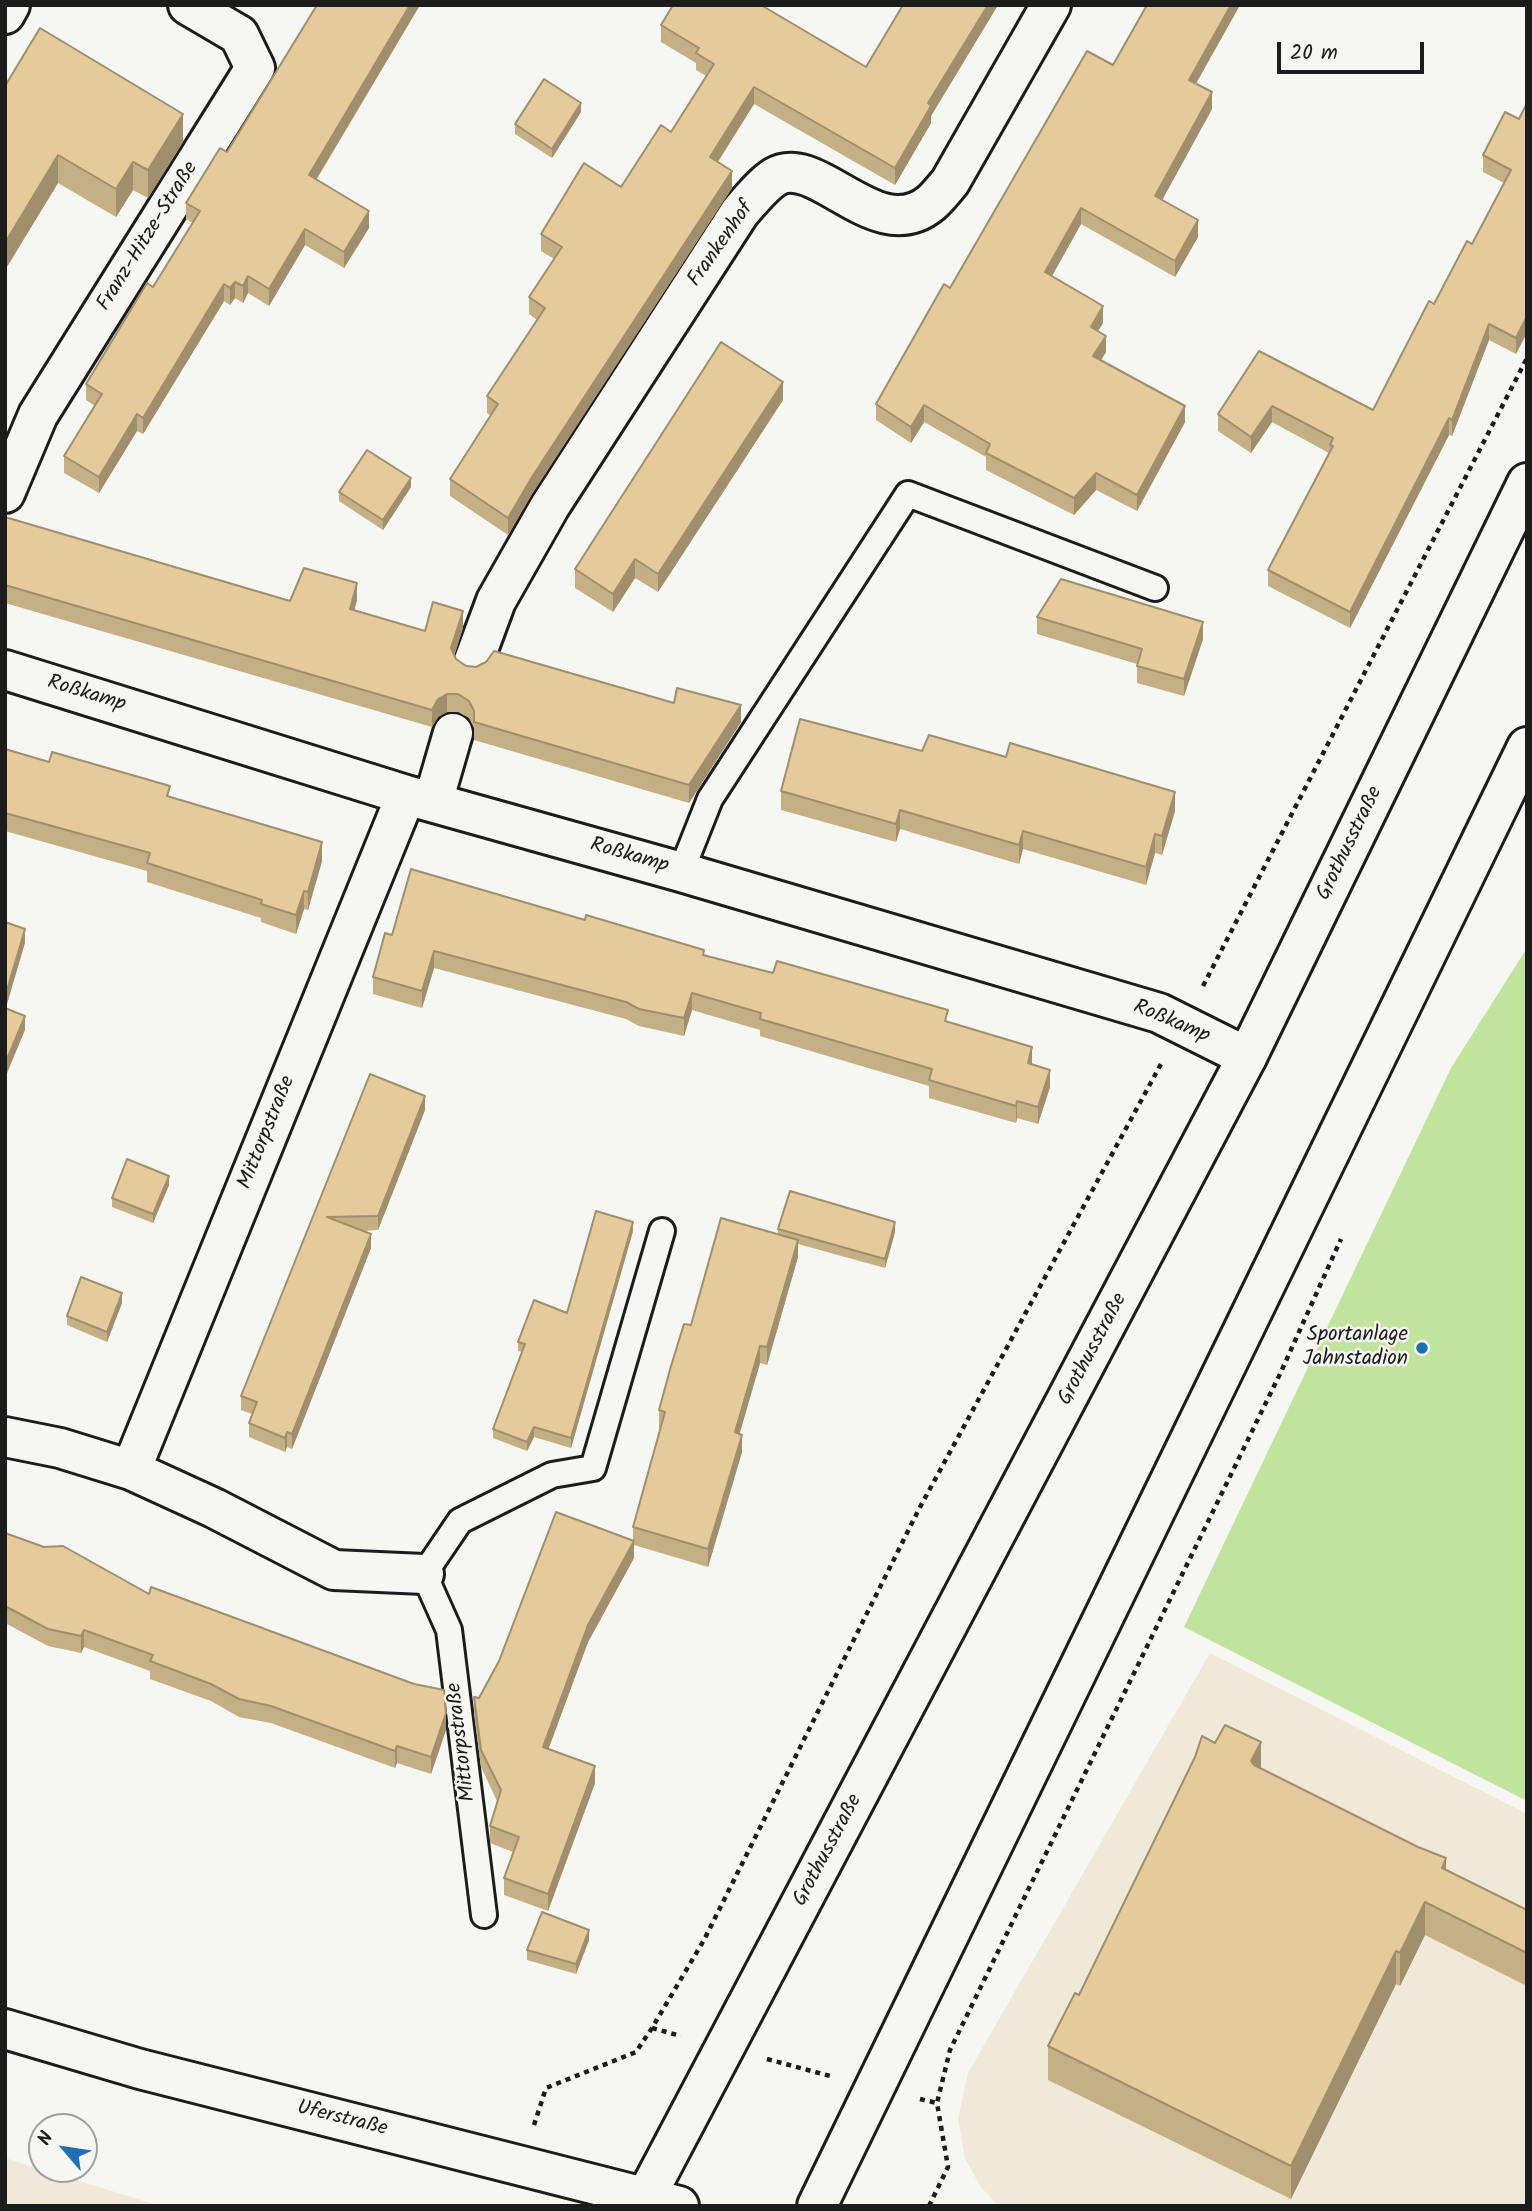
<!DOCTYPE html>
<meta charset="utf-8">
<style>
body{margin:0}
#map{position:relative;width:1532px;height:2211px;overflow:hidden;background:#f6f6f2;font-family:Kalam,sans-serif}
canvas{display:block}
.frame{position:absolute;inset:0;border:7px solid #1c1c1c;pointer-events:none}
.north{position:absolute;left:28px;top:2113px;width:70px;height:70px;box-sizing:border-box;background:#f6f6f2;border:2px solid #9f9f9c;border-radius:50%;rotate:299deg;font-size:19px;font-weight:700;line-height:28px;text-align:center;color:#1c1c1c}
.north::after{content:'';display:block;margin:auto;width:24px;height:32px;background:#1f6fb2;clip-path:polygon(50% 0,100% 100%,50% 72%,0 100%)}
.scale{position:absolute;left:1277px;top:42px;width:147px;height:32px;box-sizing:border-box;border:4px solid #1c1c1c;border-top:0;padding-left:9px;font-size:21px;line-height:24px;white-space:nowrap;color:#1c1c1c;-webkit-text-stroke:5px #f6f6f2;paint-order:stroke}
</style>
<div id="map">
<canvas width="1532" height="2211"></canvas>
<div class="frame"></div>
<div class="north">N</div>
<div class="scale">20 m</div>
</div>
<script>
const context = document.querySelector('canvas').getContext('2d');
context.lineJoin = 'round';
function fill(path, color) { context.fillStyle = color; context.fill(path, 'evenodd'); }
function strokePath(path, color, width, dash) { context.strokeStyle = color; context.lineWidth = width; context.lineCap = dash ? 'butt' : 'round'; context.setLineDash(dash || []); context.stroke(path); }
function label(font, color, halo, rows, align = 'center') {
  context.font = font + ' Kalam,sans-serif'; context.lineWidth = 5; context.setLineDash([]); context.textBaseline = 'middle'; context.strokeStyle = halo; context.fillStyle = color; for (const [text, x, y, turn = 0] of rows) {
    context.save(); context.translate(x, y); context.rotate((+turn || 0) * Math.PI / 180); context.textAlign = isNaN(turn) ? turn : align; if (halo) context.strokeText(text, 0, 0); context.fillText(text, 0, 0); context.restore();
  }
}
const built = new Path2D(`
 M1210,1653L1527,1814V2206H998L981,2187L965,2159L958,2119L968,2073Z
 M5,2158L160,2206H5Z`);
const green = new Path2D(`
 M1527,948V1801L1184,1627L1451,1068Z`);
const path = new Path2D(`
 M1203,986L1527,358
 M652,2028L681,2036
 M767,2059L830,2076
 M920,2099L937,2103
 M534,2125L546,2088L636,2052L652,2028L704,1940L919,1509L1161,1064
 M929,2206L948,2167L937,2103L950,2050L1280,1374L1341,1239`);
const lane = new Path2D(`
 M681,872L710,799L908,494L1155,588
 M484,1915L449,1630L424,1574L460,1521L552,1475L593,1468L662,1231`);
const street = new Path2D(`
 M5,14L10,5
 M5,493L38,415L255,68L239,35L188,5
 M473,663L496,601L550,506L740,212C750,201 762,185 775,177C817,152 877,248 931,203C938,197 944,189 950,182L1051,5
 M5,670L406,795L681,872L1159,1013L1247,1057
 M433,802L453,733
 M5,1437L60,1448L131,1470L214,1508L334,1570L424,1574
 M131,1470L406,795`);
const secondary = new Path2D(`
 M5,2029L140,2069L679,2206
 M641,2206L1247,1057L1527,483
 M817,2206L1527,747`);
const wall = new Path2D(`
 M317,5H420L317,179L369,228L344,268L305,245L269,306L248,293L243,303L235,298L230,305L224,301L143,434L137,431L99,493L64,473V456L95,406L86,400V384L153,287L193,223L186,219V203L227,152Z
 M903,5H998L931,116V123L895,185L754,104L718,162L732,188L532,494L508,535L450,496V479L491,416L487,413V396L537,320L529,314V297L554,259L541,251V234L621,187L671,132L706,76L696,70V63L661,42V25L866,67Z
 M1240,5L1196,83L1212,109L1162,200L1198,237L1175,277L1081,224L1052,276L1103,323L1098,331L1106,352L1101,360L1185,422L1137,511L1096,490L1074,515L986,470V457L924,422L911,443L876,420V404L950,288L1113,65Z
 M5,86L183,142L148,198L133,190L116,217L58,183L5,270Z
 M581,112L552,158L515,134V124Z
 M1519,119L1516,354L1489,340L1452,436L1449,435L1350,628L1268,586V570L1329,453L1272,422L1251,453L1218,431V414L1259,351L1373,410L1434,304L1472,244L1504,183L1483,172V155Z
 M783,400L658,592L635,578L613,612L575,588V569Z
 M411,487L383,530L339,501V492Z
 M5,517L290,601L357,600L354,610L425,631L463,628L454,656L456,659L466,666L741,722L689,803L474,740V728L469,718L458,712H447L438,717L432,727L5,603Z
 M1037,617L1203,639L1184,696L1137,683V664L1037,634Z
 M5,749L170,797L322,861L308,910L304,909L296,934L261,922V918L147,882V871L5,831Z
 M922,751L1175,811L1162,855L1155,853L1146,885L1023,849L1019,864L900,829L896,842L781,810V791Z
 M392,935L704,955L948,1022L1032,1064L1050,1087L1038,1124L1017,1118L1016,1123L929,1098V1086L760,1036V1030L692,1010L684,1036L639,1026L626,1019L434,968L422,1008L373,994V977Z
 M370,1074L425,1110L378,1230L363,1231L371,1248L292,1449L287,1447L285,1452L249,1437V1423L252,1414L241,1410V1396Z
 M169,1185L153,1223L112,1207V1198Z
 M778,1229L895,1232L885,1268L798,1244V1257L767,1365L760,1363L739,1434L742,1452L708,1567L634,1545V1558L588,1642L548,1749L595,1783L548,1911L504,1895V1878L513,1852L490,1843V1826L497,1801L481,1767L474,1714V1697L479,1698L633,1541V1527L660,1428L659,1427V1410L691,1325L778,1234Z
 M633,1231L571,1448L534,1437L527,1451L493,1438V1429L522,1352L518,1351V1342L567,1313Z
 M122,1303L107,1342L67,1325V1316Z
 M5,1533L149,1594L446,1730L431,1774L397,1763L395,1768L271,1723L239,1717L211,1701L150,1679V1671L84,1647L81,1653L48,1646L5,1623Z
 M1261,1768L1446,1871L1527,1910V1986L1425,1935L1400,1986L1396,1984L1291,2199L1048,2080V2046L1079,1995Z
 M589,1940L576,1974L527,1960V1950Z`);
const shadedWall = new Path2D(`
 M410,5H420L309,191V175Z
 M988,5H998L931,116V123L895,185V168L928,103Z
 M1231,5H1240L1189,96V80Z
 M754,87V104L710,174V157Z
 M1212,92V109L1155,213V196Z
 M581,103V112L552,158V149Z
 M183,114V142L148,198V170Z
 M58,155V183L5,270V243Z
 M133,162V190L116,217V189Z
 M732,171V188L532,494L508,535V518L532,477Z
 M1081,208V224L1045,288V272Z
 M369,211V228L344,268V252Z
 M1198,220V237L1175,277V261Z
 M305,229V245L269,306V289Z
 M248,276V293L243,303V286Z
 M235,282V298L230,305V288Z
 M224,284V301L143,434V418Z
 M1103,306V323L1091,343V327Z
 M1527,316V333L1516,354V338Z
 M1489,324V340L1452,436V420Z
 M1106,336V352L1093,373V356Z
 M783,382V400L658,592V574Z
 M924,405V422L911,443V427Z
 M1185,406V422L1137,511V495Z
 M1272,406V422L1251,453V437Z
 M137,414V431L99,493V477Z
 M1449,418V435L1350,628V612Z
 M1096,473V490L1074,515V498Z
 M411,478V487L383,530V520Z
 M635,559V578L613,612V594Z
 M357,583V600L350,627V609Z
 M463,611V628L451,666V648Z
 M1203,622V639L1184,696V679Z
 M447,694V712L438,717L432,727V710L438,699Z
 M741,705V722L689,803V785Z
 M1175,792V811L1162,855V836Z
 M900,810V829L896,842V824Z
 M1023,831V849L1019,864V845Z
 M1155,834V853L1146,885V867Z
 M322,842V861L308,910V892Z
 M304,891V909L296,934V915Z
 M25,929V943L5,1011V997Z
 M434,951V968L422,1008V991Z
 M692,993V1010L684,1036V1018Z
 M25,1016V1030L5,1078V1064Z
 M1032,1047V1064L1028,1063Z
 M1050,1070V1087L1038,1124V1107Z
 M425,1096V1110L378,1230V1216Z
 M1017,1101V1118L1016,1123V1106Z
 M169,1176V1185L153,1223V1214Z
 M633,1222V1231L571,1448V1438Z
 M895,1222V1232L885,1268V1259Z
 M371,1234V1248L292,1449V1434Z
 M798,1240V1257L767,1365V1347Z
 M122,1293V1303L107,1342V1332Z
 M760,1346V1363L735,1450V1432Z
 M534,1427V1437L527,1451V1442Z
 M287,1432V1447L285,1452V1438Z
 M742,1435V1452L708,1567V1549Z
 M634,1541V1558L588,1642L543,1764V1747L588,1625Z
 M84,1630V1647L81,1653V1636Z
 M446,1713V1730L431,1774V1757Z
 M1261,1742V1776L1251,1761Z
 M397,1746V1763L395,1768V1751Z
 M595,1766V1783L548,1911V1894Z
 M1446,1858V1891L1442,1868Z
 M1425,1902V1935L1400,1986V1953Z
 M589,1930V1940L576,1974V1964Z
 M1396,1951V1984L1291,2199V2166Z`);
const building = new Path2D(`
 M317,5H410L309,175L369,211L344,252L305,229L269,289L248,276L243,286L235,282L230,288L224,284L143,418L137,414L99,477L64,456L102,394L86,384L147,283L153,287L200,211L186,203L220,148L227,152Z
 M673,5H761L866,67L903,5H988L928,103L931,106L895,168L754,87L710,157L732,171L532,477L508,518L450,479L498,404L487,396L545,308L529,297L562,247L541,234L584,163L621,187L661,125L671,132L714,64L696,53L699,48L661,25Z
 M1147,5H1231L1189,80L1212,92L1155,196L1198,220L1175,261L1081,208L1045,272L1103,306L1091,327L1106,336L1093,356L1185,406L1137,495L1096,473L1074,498L986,453L990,444L924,405L911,427L876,404L944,284L950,288L1087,51L1113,65Z
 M40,28L183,114L148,170L133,162L116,189L58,155L5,243V86Z
 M544,79L581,103L552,149L515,124Z
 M1527,103V316L1516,338L1489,324L1452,420L1449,418L1350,612L1268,570L1333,446L1330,445L1333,438L1272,406L1251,437L1218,414L1259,351L1373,410L1429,301L1434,304L1467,241L1472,244L1511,170L1483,155L1505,112L1519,119Z
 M721,342L783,382L658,574L635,559L613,594L575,569Z
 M367,450L411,478L383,520L339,492Z
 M5,517L290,601L304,568L357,583L350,609L425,631L433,602L463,611L451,648L456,659L466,666L476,667L486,662L494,651L674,703L677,688L741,705L689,785L474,722V711L469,701L458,694H447L438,699L432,710L5,585Z
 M1061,579L1203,622L1184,679L1137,666L1142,649L1037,617Z
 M800,719L922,751L929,735L1006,757L1010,743L1175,792L1162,836L1155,834L1146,867L1023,831L1019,845L900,810L896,824L781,791Z
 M5,749L49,762L52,752L170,786L167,796L322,842L308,892L304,891L296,915L261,904L262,900L147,863L150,853L5,813Z
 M411,869L585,920L586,915L704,950L703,955L773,973L777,961L948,1010L945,1021L1032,1047L1028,1063L1050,1070L1038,1107L1017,1101L1016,1106L929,1080L932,1069L760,1019L761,1013L692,993L684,1018L639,1009L626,1002L434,951L422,991L373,977L385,933L392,935Z
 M5,922L25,929L5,997Z
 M5,1008L25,1016L5,1064Z
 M370,1074L425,1096L378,1216L327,1217L371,1234L292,1434L287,1432L285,1438L249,1423L257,1402L241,1396Z
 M127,1159L169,1176L153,1214L112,1198Z
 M790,1191L895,1222L885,1259L778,1229Z
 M596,1211L633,1222L571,1438L534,1427L527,1442L493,1429L525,1344L518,1342L534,1300L567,1313Z
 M721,1218L798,1240L767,1347L760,1346L735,1432L742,1435L708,1549L633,1527L665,1412L659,1410L671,1366L684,1324L691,1325Z
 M81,1277L122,1293L107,1332L67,1316Z
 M556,1512L634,1541L588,1625L543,1747L595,1766L548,1894L504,1878L519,1837L490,1826L501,1790L481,1750L474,1697L479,1698L499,1661Z
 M5,1533L44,1547L63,1546L149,1594L151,1587L414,1684L444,1690L446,1713L431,1757L397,1746L395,1751L271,1706L239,1699L211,1684L150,1661L153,1655L84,1630L81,1636L48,1629L5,1606Z
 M1225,1725L1261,1742L1251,1761L1254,1765L1418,1847L1446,1858L1442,1868L1527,1910V1953L1425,1902L1400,1953L1396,1951L1291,2166L1048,2046L1075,1993L1079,1995L1195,1757L1202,1736L1215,1743Z
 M542,1912L589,1930L576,1964L527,1950Z`);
const markers = [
 [1422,1348,7,"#1f6fb2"]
];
const streetNames = [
 ["Franz-Hitze-Straße",149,237,-58],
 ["Frankenhof",722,245,-55],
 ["Roßkamp",86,695,17],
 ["Grothusstraße",1351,844,-64],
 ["Roßkamp",629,857,16],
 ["Roßkamp",1171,1023,23],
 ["Mittorpstraße",268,1133,-68],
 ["Grothusstraße",1094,1350,-62],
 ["Mittorpstraße",463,1742,-97],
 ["Grothusstraße",829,1851,-62],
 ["Uferstraße",342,2120,14]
];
const poiNames = [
 ["Sportanlage",1408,1336],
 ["Jahnstadion",1408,1360]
];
fill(built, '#f1e9d8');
fill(green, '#c0e49e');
strokePath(lane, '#1c1c1c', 30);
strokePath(street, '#1c1c1c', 44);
strokePath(secondary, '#1c1c1c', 44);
strokePath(path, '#1c1c1c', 4.5, [5, 5]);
strokePath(lane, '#f6f6f2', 24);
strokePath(street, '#f6f6f2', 38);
strokePath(secondary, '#f6f6f2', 38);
fill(wall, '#c5af85');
fill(shadedWall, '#a08e6c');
fill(building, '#e5cb9b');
strokePath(building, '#a08e6c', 2);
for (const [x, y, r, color] of markers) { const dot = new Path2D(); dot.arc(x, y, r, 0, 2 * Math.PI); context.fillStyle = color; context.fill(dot); strokePath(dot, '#f6f6f2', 2.5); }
label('21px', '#1c1c1c', '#f6f6f2', streetNames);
label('21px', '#1c1c1c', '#f6f6f2', poiNames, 'right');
</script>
